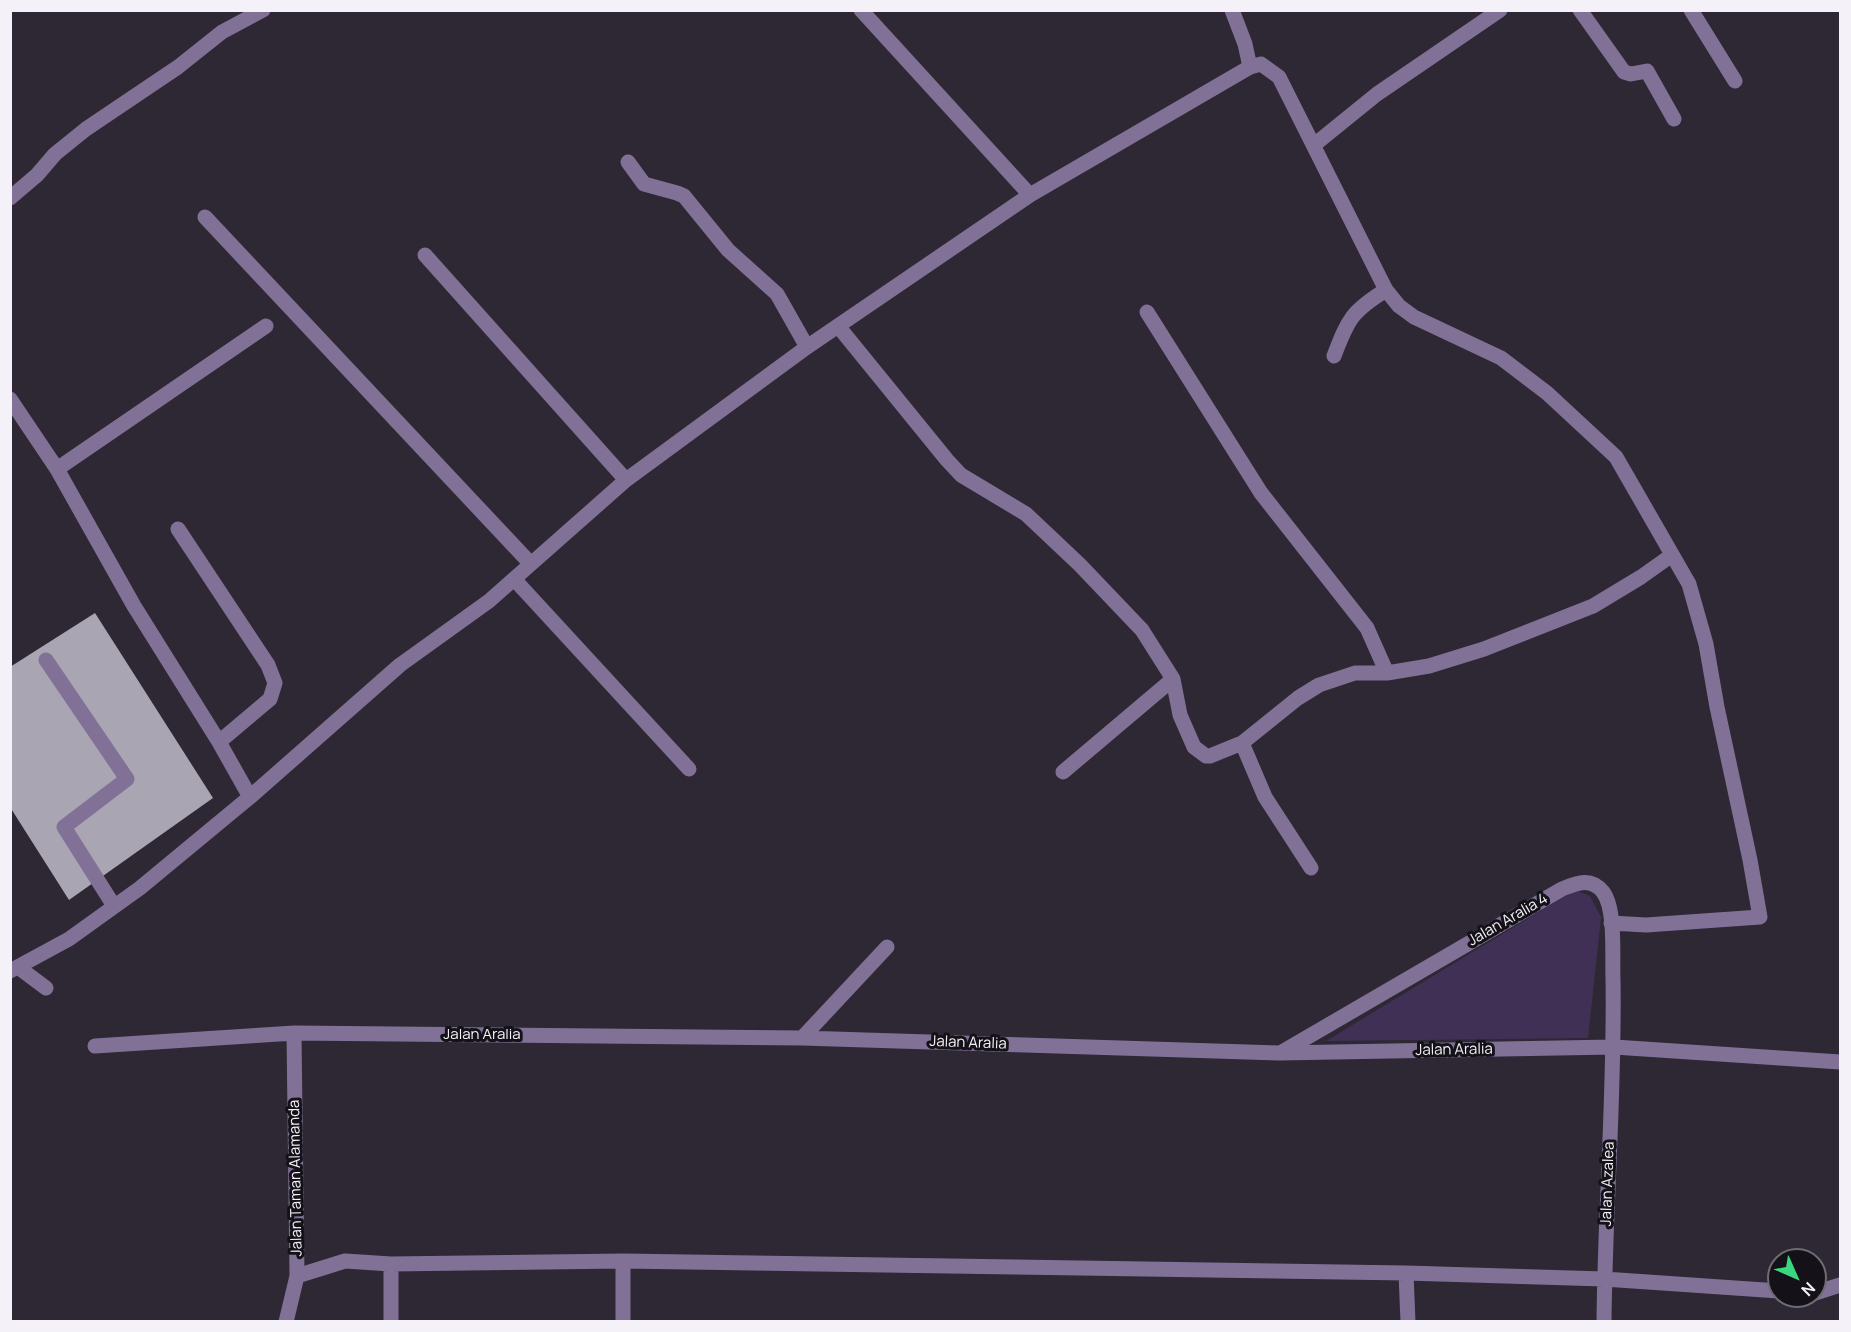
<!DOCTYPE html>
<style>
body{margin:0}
#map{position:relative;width:1851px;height:1332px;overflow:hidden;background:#2d2834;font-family:Manrope,sans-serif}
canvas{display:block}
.frame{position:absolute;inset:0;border:12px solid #f4f1f8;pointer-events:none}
.north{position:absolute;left:1767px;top:1248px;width:60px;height:60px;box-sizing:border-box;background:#141218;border:2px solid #6e6b72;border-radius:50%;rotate:135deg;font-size:16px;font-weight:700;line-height:24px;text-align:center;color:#f4f1f8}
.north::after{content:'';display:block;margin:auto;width:21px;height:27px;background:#3bd77f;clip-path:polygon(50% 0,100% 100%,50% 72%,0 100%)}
</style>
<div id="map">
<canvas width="1851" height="1332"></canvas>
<div class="frame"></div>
<div class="north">N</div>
</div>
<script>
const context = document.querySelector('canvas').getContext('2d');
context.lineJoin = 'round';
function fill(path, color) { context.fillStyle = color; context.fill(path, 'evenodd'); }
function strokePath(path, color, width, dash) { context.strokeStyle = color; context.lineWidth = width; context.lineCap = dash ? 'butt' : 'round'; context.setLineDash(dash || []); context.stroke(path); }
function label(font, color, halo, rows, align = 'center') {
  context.font = font + ' Manrope,sans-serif'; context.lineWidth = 6; context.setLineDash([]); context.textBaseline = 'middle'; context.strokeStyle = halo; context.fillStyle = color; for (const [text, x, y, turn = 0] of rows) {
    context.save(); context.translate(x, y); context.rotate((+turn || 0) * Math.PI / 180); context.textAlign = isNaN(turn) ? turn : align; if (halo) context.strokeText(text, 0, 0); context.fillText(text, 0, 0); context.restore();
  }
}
const green = new Path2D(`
 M1575,890L1590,896L1601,917L1588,1038L1326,1041Z`);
const building = new Path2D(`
 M95,613L213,798L69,900L10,807V667Z`);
const minor = new Path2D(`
 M861,10L1030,195
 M1232,10L1245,44L1250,67
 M1580,10L1624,72L1631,74L1647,71L1674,119
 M1691,10L1735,81
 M1314,145L1377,94L1500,10
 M628,162L644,184L677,193L684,196L728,250L777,294L807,347
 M10,198L37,175L55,154L86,129L178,67L222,32L263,10
 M205,217L530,563
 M425,255L626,480
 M1147,312L1261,493L1367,628L1387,673
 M838,326L947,460L961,475L1026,514L1080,565L1142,630L1173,679L1180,715L1194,747L1206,756H1210L1242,743L1298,698L1319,685L1355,673H1387L1429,666L1484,649L1593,606L1641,577L1672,555
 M1334,356C1348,319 1352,311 1386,290
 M10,399L57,469L134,606L219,742L250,797
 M57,469L266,326
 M178,529L268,665L275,683L270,699L219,742
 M514,579L689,769
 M46,660L127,779L64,827L114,906
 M1242,743L1265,797L1311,868
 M1063,772L1173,679
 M18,967L46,988
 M10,971L69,939L140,888L250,797L400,665L489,601L626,480L807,347L1030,195L1250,67L1261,64L1279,77L1386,290L1399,306L1414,317L1501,358L1547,393L1616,457L1689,584L1706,644L1717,707L1750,860L1760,917L1646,925L1611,923
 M802,1038L887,947
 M95,1046L294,1033L802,1038L1279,1053L1614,1047L1840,1062
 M1282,1052L1562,889C1577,883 1591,877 1603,892C1616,909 1612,956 1613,978C1615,1093 1605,1207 1604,1322
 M623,1261V1322
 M391,1264V1322
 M1406,1273L1408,1322
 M297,1276L345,1261L391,1264L623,1261L1406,1273L1604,1279L1779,1291
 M1815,1293L1840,1285
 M286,1322L297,1276L294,1033`);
const streetNames = [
 ["Jalan Aralia 4",1508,920,-30],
 ["Jalan Aralia",482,1035],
 ["Jalan Aralia",968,1043,2],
 ["Jalan Aralia",1454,1050,-1],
 ["Jalan Taman Alamanda",296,1178,-91],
 ["Jalan Azalea",1608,1184,-88]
];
fill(green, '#413056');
fill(building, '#aaa5b3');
strokePath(minor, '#817197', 15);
label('15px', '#f4f1f8', '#141218', streetNames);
</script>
